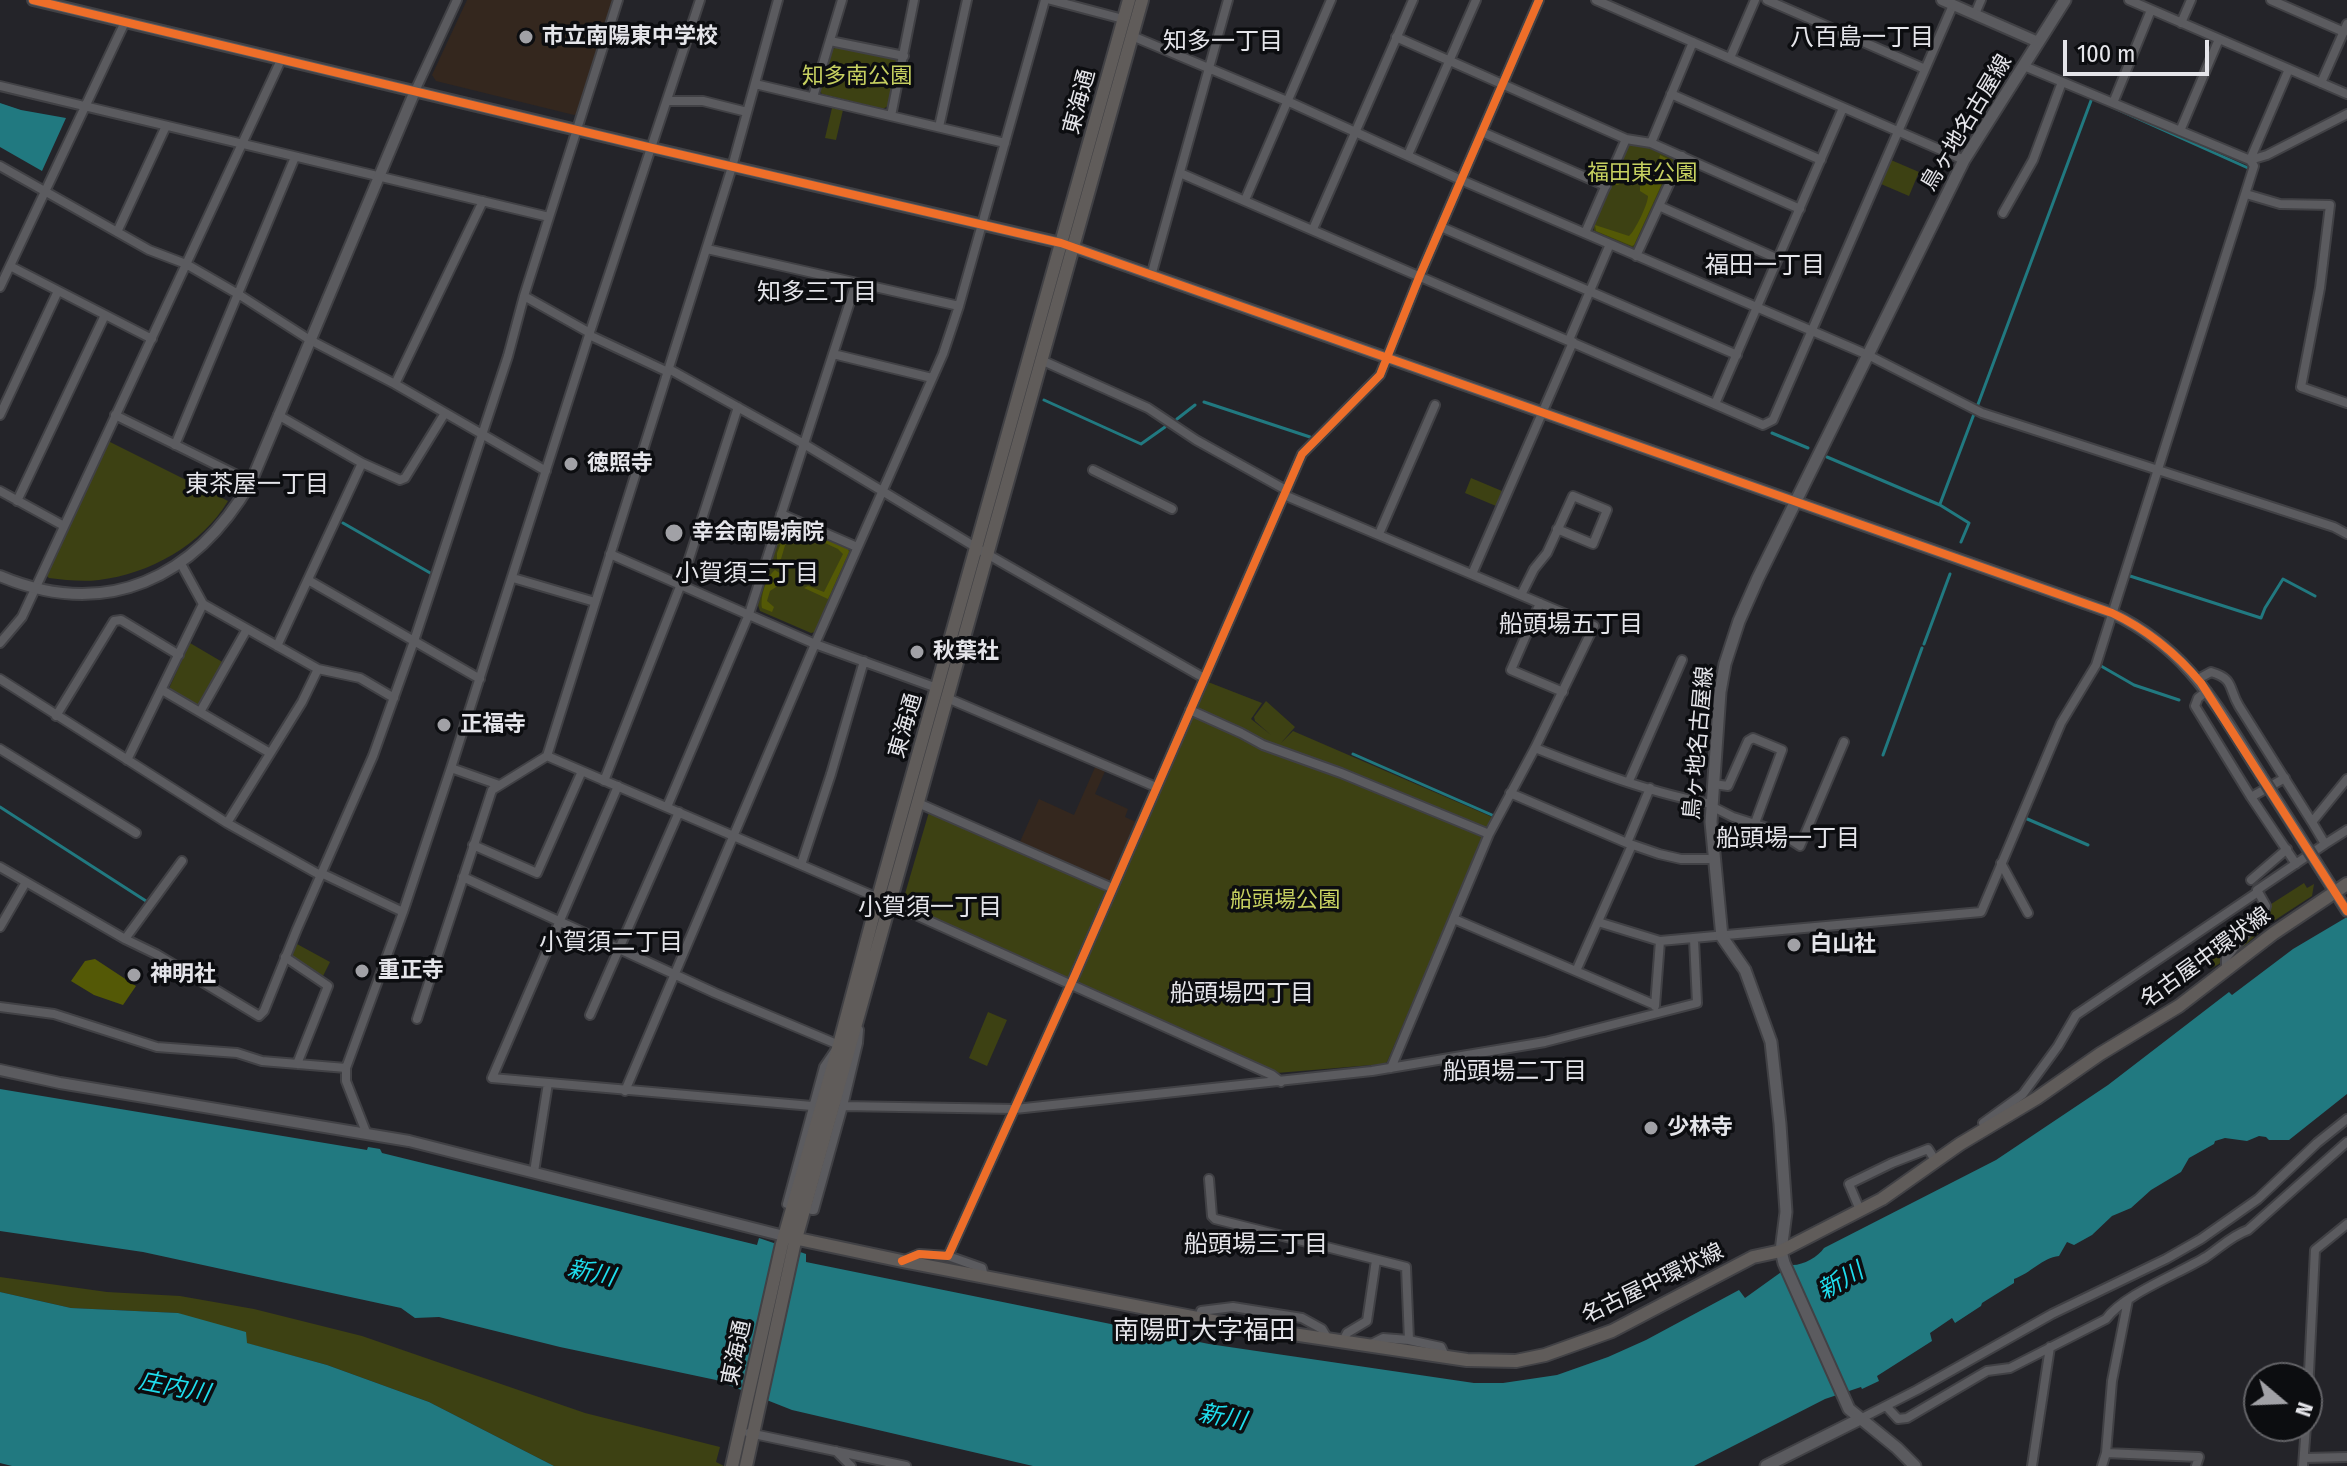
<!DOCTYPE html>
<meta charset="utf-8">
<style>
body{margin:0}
#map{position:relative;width:2347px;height:1466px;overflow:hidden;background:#242429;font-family:"Fira Sans Condensed",sans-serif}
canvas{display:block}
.north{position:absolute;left:2243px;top:1362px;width:80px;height:80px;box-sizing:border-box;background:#0c0d10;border:2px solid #636367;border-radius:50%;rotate:109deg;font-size:22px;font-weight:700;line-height:32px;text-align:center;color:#e5e5ea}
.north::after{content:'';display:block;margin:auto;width:28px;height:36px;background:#a1a1a6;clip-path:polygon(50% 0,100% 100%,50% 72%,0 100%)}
.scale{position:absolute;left:2063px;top:40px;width:146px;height:36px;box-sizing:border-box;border:4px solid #e5e5ea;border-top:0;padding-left:10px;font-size:24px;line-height:28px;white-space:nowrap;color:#e5e5ea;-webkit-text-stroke:6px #0c0d10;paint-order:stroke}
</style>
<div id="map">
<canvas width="2347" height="1466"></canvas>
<div class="north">N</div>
<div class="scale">100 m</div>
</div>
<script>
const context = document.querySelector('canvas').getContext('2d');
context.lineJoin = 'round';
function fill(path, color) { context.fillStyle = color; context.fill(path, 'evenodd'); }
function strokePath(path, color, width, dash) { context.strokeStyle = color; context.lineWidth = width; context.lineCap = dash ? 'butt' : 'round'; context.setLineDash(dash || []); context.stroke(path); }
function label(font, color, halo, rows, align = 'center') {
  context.font = font + ' "Fira Sans Condensed","Noto Sans JP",sans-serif'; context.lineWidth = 7; context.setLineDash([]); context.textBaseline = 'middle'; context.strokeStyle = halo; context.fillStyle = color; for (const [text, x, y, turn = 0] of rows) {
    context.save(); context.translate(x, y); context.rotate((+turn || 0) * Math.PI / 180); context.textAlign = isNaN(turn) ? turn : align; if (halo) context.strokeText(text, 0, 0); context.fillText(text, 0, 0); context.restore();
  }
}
const education = new Path2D(`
 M467,0H615L578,114L574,115L436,81L432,75Z
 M1096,765L1106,769L1095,794L1128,809L1125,817L1136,822L1109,883L1019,844L1039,799L1074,815Z`);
const green = new Path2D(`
 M837,47L895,58L898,61L888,106L883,109L822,94L819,90L833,49Z
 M832,108L843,110L836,140L825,138Z
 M1632,143L1647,147L1673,159L1674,161L1634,247L1631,248L1594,231L1593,226L1628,145Z
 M1891,160L1919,172L1909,196L1881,184Z
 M108,441L228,501C202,545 149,574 99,580C82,582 65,580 49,578L46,575Z
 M1471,478L1502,491L1496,506L1465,493Z
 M789,521L849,548L851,553L815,632L811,633L760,611L758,605L784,522Z
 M190,643L224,663L201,703L197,705L170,689V686Z
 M1208,682L1262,703L1251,719L1271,735L1255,721L1254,717L1266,701L1295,727L1281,743L1293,731L1492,817L1387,1062L1384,1064L1277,1073L902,904L929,812L1107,888L1117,889Z
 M2304,883L2307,888L2314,884L2312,896L2266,926L2240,950L2267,912L2268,906Z
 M2258,912L2219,964L2210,969L2207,965L2247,921Z
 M297,944L330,962L323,976L292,956Z
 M988,1012L1007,1020L987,1066L969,1058Z
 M0,1277L107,1292L180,1296L254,1309L362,1336L585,1413L720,1447L716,1462L724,1466H554L429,1402L327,1365L246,1343L178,1313L71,1308L0,1292Z`);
const forest = new Path2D(`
 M1660,155L1670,160L1669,168L1634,245L1632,246L1596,231L1595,225L1629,236C1635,231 1648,204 1648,196L1640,191V186L1646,180L1653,181Z
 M1638,160L1641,164L1638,171H1628L1625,180L1618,185H1615L1613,183L1624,162Z
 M789,524L799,528L801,533L786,542L781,559L777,562V553Z
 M813,534L848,549L849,552L828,599L804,588L808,586L824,592L843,554L838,549L812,537Z
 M775,570L781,574L775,580L779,585L770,591L767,601L774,607L772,612L762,608C760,597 766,577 775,570Z
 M95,959L136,986L123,1005L94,995L71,981L85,961Z`);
const water = new Path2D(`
 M0,103L21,110L66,118L42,171L0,147Z
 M2347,917V1094L2289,1140H2269L2266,1137L2259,1136L2247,1141L2225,1138L2215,1141L2214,1144L2189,1158L2181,1172L2151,1190L2131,1208L2112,1216L2092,1235L2074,1245L2067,1242L2059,1256C2042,1258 2031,1273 2014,1279V1283L1982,1303L1981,1306L1955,1323L1952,1318L1930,1333L1932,1341L1877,1376L1879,1381L1862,1389L1861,1387L1825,1399L1694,1466H1033L792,1410L716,1380L560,1347L439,1317L415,1318L401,1308L143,1252L0,1231V1089L367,1150L368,1147L380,1149L382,1153L757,1245L759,1238L806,1254V1262L1209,1344L1474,1383H1503L1557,1375L1608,1357L1646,1340L1739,1290L1745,1298L1791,1265C1802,1266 1818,1257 1824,1248L1996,1160L2108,1085L2229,992L2232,995L2293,949Z
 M0,1292L71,1308L178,1313L246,1332L247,1343L327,1365L429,1402L554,1466H12L0,1463Z`);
const stream = new Path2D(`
 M2112,107L2248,168
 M1044,400L1141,444L1165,427
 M1204,402L1310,437
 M1977,407L2092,98L2094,99
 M1177,419L1195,405
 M1772,433L1808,448
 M1827,457L1940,505L1969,523L1961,542
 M1940,504L1974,414
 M343,523L432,574
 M2130,576L2261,618L2265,608L2283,579L2315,596
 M1924,644L1950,574
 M2101,666L2134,685L2179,700
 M1353,754L1492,815
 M1883,755L1922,648
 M0,807L146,901
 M2025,818L2088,845`);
const minor = new Path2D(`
 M1051,0L1123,19
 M1596,0L1964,160
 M1767,0L1925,69
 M2129,0L2347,94
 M2271,0L2344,32
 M1975,14L1981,0
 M2181,23L2191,0
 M1132,36L1287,101L1461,180L1868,355L1982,413L2334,527L2347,534
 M1396,37L1626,139L1651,143L1800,209
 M830,41L904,56
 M1730,58L1755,0
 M2321,83L2347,24
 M755,84L1005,143
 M0,86L549,217
 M415,91L457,0
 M1671,94L1821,160
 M813,97L842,0
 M667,101H703L747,112
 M2113,103L2151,10
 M891,116L914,0
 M939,127L967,0
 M2180,131L2219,39
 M1482,132L1606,186
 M1651,143L1693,42
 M1408,155L1476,0
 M2250,160L2267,155L2347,114
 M2250,160L2289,69
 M0,166L149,250L186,264L238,294L310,340L395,384L546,471
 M1180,173L1763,425L1773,420L1953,5
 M2246,194L2280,204L2330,205L2320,288L2301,387L2347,403
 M1245,200L1331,0
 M1659,206L1778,259
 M2003,213L2033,160L2062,82
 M1441,227L1737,355
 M1313,229L1413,0
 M117,232L166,126
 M1585,233L1626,139
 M707,249L959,306
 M1636,256L1682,156
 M10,266L152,339
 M1151,276L1228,0
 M0,287L125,22
 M524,296L590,333
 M589,335L668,372
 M1569,340L1610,244
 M833,354L932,378
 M1041,360L1148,408L1196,440L1286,490
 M669,369L804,444L987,554L1204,678
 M395,384L483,201
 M1715,404L1843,108
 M0,415L58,291
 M115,415L251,482
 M278,415L362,463
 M175,445L295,157
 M1093,470L1172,509
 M0,491L64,526
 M1284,495L1594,626L1535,748L1489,834L1391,1068
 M17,501L105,315
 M781,514L857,547
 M1379,534L1435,405
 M610,554L815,644L937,688
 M180,562L203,604L318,669L360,678L394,698
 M1472,574L1573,342
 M513,578L595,602
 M308,580L480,679
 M1521,595L1534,569L1547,553L1573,496L1607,510L1593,544L1557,529
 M1540,603L1511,670L1563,692
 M0,643L22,617L281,60
 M277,646L362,463L400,480L405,478L445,413
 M0,679L227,823L320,875
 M2198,679L2211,672C2235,679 2228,688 2239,706L2312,822
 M162,690L270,753
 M2207,691L2198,698L2195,706L2251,797L2296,864
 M947,698L1156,787
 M1190,710L1241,733L1263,745L1341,773L1489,834
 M200,712L247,629
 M56,716L114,621L121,620L179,655
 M1535,748C1591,770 1653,794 1712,804
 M0,749L136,833
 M547,756L878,898L1272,1075L1281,1082
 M127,760L203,604
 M451,768L499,785
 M2347,779L2312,822L2325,844L2347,830
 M604,781L681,584L738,407
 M1629,781L1682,660
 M1713,784L1728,786L1748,741L1753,738L1782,750L1755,823
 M618,786L492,1078L812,1106
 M1510,793L1627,843L1659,854L1681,859H1713
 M2251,797L2285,778
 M918,803L1112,888
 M1711,806L1733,817L1777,831L1800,846L1844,742
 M667,807L749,614L856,283
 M227,823L302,702L318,669
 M1627,843L1650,788
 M473,845L537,873L582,771
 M2001,863L2028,913
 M801,865L831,774L864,661
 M0,867L125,939L156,954L259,1016L264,1011L297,929L373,756L414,641L508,356L524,296L618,0
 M321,873L403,912
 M463,877L715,993L839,1045L824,1067L787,1204H788
 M2251,880L2287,849
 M1454,919L1655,1005
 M1598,922L1660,941L1981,912L1982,910L2061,723L2096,665L2254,166L2250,160L2024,66
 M0,927L26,882
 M125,939L182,861
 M285,957L328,986L297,1064
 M1576,971L1632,845
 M2226,971V958L2264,912L2266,906L2257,890L2325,844
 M1655,1006L1660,941
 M0,1007L54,1014L157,1047L237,1053L262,1061L346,1068
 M590,1015L679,812
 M417,1019L492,790L547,756L732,167L778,0
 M625,1091L815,644L943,354L959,306L1045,0
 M843,1106L1015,1109L1372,1071L1545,1042L1697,1003L1694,939
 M1987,1128L1983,1123L2023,1094L2058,1046L2076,1015L2258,892
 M366,1132L346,1081V1068L403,912L451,768L589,335L700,0
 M534,1172L548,1083
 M1209,1179L1212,1216L1215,1219L1406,1267L1409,1340L1441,1347L1445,1356
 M812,1210H814L843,1106L858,1043L859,1030
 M1860,1210L1849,1184L1892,1163L1928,1149L1935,1160
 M948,1256L982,1268L984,1277
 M905,1260L919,1254L948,1256L1075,975L1302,454L1380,375L1420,275L1539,0
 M1199,1318L1201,1311L1233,1307L1302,1318L1322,1329L1328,1339
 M1343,1341L1347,1333L1367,1321L1376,1260
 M1369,1345L1383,1338L1409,1340
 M1886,1406L1898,1419L1907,1418L1987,1371L2010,1368L2106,1319C2123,1295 2178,1274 2206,1257C2221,1247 2231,1236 2248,1230L2347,1142
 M2307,1413L2315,1250L2347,1224
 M1860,1419L1917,1390L2052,1314L2166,1259L2201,1239L2258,1199L2317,1143L2347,1119
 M749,1433L906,1466
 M836,1451L851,1466
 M2106,1453L2199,1457L2196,1466
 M2305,1458L2347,1457
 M2032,1466L2050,1347
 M2102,1466L2106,1453L2112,1381L2128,1300
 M2303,1466L2306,1426`);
const tertiary = new Path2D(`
 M33,0L652,148L1061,243L2112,613C2189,650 2216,705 2260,774
 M1942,0L2038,42
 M0,576C107,621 195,578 251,482L415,91
 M2314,859L2347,911
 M0,1070L60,1083L409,1141L784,1236`);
const secondary = new Path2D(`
 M1766,1466L1860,1419
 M1915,1466L1897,1448L1849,1409L1784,1263L1781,1251L1786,1212L1780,1124L1771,1042L1745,970L1722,937L1711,822L1720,692L1725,664L1739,621L1758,578L1964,160L2065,0`);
const primary = new Path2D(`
 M784,1236L902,1261L1239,1326L1467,1360L1516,1361L1545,1355L1612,1331L1753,1257L1781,1251L1882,1199L1960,1144L2037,1098L2100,1054L2179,1006L2274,933L2347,884
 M732,1466L782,1244L839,1045L878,898L1129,0
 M746,1466L794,1246L1142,0`);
const tertiaryBridge = new Path2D(`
 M2260,774L2314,859`);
const cycleway = new Path2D(`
 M33,0L652,148L1061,243L2112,613C2148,630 2176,653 2201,683L2347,911
 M902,1261L919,1254L948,1256L1075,975L1302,454L1380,375L1420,275L1539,0`);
const markers = [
 [526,37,8,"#a1a1a6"],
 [571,464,8,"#a1a1a6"],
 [674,533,10,"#a1a1a6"],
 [917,652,8,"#a1a1a6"],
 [444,725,8,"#a1a1a6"],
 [1794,945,8,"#a1a1a6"],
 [362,971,8,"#a1a1a6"],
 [134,975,8,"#a1a1a6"],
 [1651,1128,8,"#a1a1a6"]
];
const poiNames = [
 ["市立南陽東中学校",542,37],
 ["徳照寺",587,464],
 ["幸会南陽病院",692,533],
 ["秋葉社",933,652],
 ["正福寺",460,725],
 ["白山社",1810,945],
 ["重正寺",378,971],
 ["神明社",150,975],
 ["少林寺",1667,1128]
];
const parkNames = [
 ["知多南公園",857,77],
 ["福田東公園",1642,174],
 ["船頭場公園",1285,901]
];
const streetNames = [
 ["東海通",1080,102,-75],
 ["鳥ヶ地名古屋線",1967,123,-59],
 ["東海通",906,726,-74],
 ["鳥ヶ地名古屋線",1699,743,-85],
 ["名古屋中環状線",2206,958,-36],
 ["名古屋中環状線",1653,1284,-26],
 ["東海通",737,1353,-78]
];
const neighbourhoodNames = [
 ["八百島一丁目",1862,38],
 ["知多一丁目",1223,42],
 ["福田一丁目",1765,266],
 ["知多三丁目",817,293],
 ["東茶屋一丁目",257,485],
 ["小賀須三丁目",747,574],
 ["船頭場五丁目",1571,625],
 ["船頭場一丁目",1788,839],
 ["小賀須一丁目",930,908],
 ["小賀須二丁目",611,943],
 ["船頭場四丁目",1242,994],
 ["船頭場二丁目",1515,1072],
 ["船頭場三丁目",1256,1245]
];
const waterNames = [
 ["新川",591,1274,12],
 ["新川",1841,1282,-30],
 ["庄内川",174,1388,11],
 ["新川",1222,1418,11]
];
const quarterNames = [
 ["南陽町大字福田",1204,1332]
];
fill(education, '#34271e');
fill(green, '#3d4113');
fill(forest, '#545906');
fill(water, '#217980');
strokePath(stream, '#217980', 3);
strokePath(minor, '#414145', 12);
strokePath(tertiary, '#414145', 14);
strokePath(secondary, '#414145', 15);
strokePath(primary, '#414145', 16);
strokePath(minor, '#5b5b5f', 8);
strokePath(tertiary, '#5b5b5f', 10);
strokePath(secondary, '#5b5b5f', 11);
strokePath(primary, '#605c5a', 12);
strokePath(tertiaryBridge, '#414145', 14, []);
strokePath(tertiaryBridge, '#5b5b5f', 10);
strokePath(cycleway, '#ee6e29', 8);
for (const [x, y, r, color] of markers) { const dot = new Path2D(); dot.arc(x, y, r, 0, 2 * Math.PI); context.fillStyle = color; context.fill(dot); strokePath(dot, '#0c0d10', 3); }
label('bold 22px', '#e5e5ea', '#0c0d10', poiNames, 'left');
label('22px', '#c6d060', '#0c0d10', parkNames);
label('22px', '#e5e5ea', '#0c0d10', streetNames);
label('24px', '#e5e5ea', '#0c0d10', neighbourhoodNames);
label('italic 24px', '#1fdded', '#0c0d10', waterNames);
label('26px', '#e5e5ea', '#0c0d10', quarterNames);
</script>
